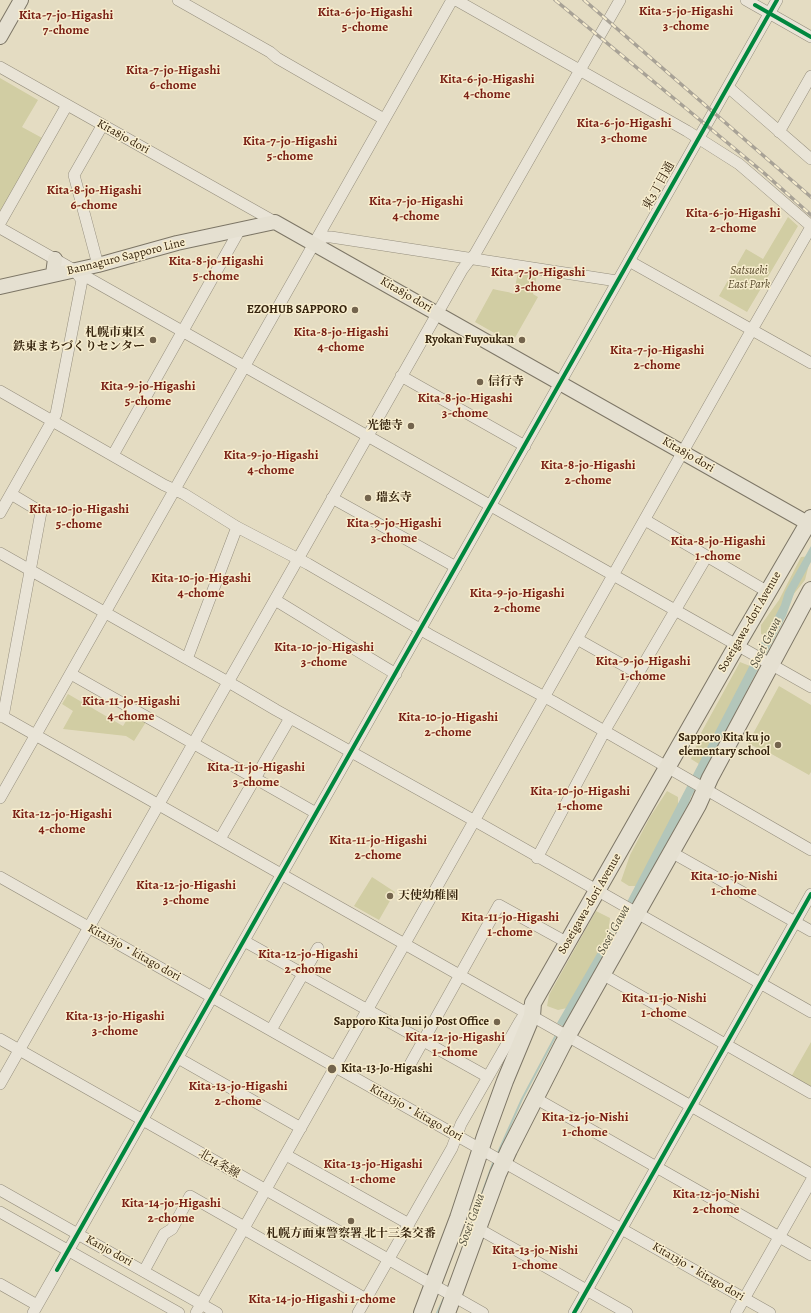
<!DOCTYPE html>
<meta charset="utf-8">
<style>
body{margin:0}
canvas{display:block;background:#e4dcc2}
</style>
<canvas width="811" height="1313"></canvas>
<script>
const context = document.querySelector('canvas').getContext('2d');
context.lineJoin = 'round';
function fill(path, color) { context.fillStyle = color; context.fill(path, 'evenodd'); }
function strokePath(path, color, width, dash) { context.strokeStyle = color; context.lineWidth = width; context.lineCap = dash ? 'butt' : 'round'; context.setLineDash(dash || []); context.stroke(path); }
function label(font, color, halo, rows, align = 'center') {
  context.font = font + ' Alegreya,"Noto Serif JP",serif'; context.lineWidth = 3; context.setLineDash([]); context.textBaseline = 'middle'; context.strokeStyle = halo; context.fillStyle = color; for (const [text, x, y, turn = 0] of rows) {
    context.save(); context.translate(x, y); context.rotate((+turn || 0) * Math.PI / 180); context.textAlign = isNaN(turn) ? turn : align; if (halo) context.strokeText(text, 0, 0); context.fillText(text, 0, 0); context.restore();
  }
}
const green = new Path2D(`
 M0,78L38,100L22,127L44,139L0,216Z
 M788,217L798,226L747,312L719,296L746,249L763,259Z
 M518,271L537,274L533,294L538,297L512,343L475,322L493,289C500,291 507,291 514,294Z
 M811,556L805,580L793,595L769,637L761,634V625L779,600L801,557Z
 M740,662L750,666L744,691L699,764L691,759L701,733Z
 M779,686L811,705V772L809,775L768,752L766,753L748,743Z
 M68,694L123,726L131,713L146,722L134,741L126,736L63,729L73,711L62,704Z
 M667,791L678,797V818L636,886H629L621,881L630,855L650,817Z
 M372,877L395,892L379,920L354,906Z
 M596,911L610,918L608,937L567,1008L558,1010L547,1006L549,995Z
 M811,1042V1088L791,1077Z`);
const water = new Path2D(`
 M811,546V562L795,591L786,616L691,797L689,803L564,1027L557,1023L628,900L781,605L785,592Z`);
const stream = new Path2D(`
 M497,1155L522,1099L556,1035
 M474,1216L494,1160
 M437,1313L445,1296`);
const minor = new Path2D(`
 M178,0L270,52L277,58L317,81L384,119
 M456,0L687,131L739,164L811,226
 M746,0L811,37
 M0,67L275,222
 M728,87L811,159
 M779,132L811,76
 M0,223L67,105
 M0,228L811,687
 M314,243L325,237H331L617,281
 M629,261L811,363
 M98,265L74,175L102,126
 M401,376L525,446
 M0,391L164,485L184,494L237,527L308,564L430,635L554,702L811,850
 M113,455L239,231
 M332,498L456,567
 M0,513L56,414L82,280L75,271
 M645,520L768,592
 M0,553L187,659L237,687L276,710L484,826L811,1012
 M275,600C315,624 355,650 396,674
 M577,639L639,674
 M187,659L237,527
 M71,674L316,813
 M0,715L811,1174
 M3,717L41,512L11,494
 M0,798L452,0
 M220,839L290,718
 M671,852L811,931
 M537,858L608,725L707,556
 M0,877L770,1313
 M244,941L488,1077
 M602,974L811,1093
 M271,1030L318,948
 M0,1039L483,1313
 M178,1058L301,1128
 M408,1068L499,905L568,943
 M0,1084L462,270L468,262L475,254L620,0
 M535,1098L811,1255
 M286,1155L409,1224
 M0,1190L217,1313
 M0,1212L179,1313
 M479,1229L627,1313
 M144,1271L164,1234L172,1229L190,1196L241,1225L249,1232L366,1299
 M0,1284L37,1305
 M33,1313L777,0
 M196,1313L746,340L811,227
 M358,1313L452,1148L461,1124L520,1021L530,1006
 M574,1313L811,894
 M736,1313L811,1181`);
const major = new Path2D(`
 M0,37L21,0
 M53,274L55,259
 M0,287L98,265L177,243L275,222L811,525`);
const highway = new Path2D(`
 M422,1313L458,1218L485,1136L505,1081L532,1016L533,1003L737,645L811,518
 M447,1313L498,1174L509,1150L563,1044L698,805L710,778L811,590`);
const rail = new Path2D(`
 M555,0L764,173L811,215
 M584,0L811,197`);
const cycleway = new Path2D(`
 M755,5L811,37
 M57,1270L777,0
 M574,1313L811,894`);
const markers = [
 [355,310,4,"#73644d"],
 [153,340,4,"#73644d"],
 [522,340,4,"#73644d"],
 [480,382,4,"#73644d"],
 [411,426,4,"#73644d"],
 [368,498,4,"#73644d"],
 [778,745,4,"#73644d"],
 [390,896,4,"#73644d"],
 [497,1022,4,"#73644d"],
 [332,1069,5,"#73644d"],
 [351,1221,4,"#73644d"]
];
const streetNames = [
 ["Kita8jo dori",123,137,29],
 ["東3丁目通",659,186,-61],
 ["Bannaguro Sapporo Line",126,257,-14],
 ["Kita8jo dori",406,295,30],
 ["Kita8jo dori",688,455,30],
 ["Soseigawa-dori Avenue",750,622,-60],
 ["Soseigawa-dori Avenue",590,904,-60],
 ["Kita13jo・kitago dori",134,953,29],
 ["Kita13jo・kitago dori",416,1113,29],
 ["北14条線",219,1164,30],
 ["Kanjo dori",109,1251,29],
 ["Kita13jo・kitago dori",698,1272,30]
];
const parkNames = [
 ["Satsueki",749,271],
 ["East Park",749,285]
];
const poiNames = [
 ["EZOHUB SAPPORO",347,310],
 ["札幌市東区",145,333],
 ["鉄東まちづくりセンター",145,347],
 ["Ryokan Fuyoukan",514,340],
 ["信行寺",488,382,"left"],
 ["光徳寺",403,426],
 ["瑞玄寺",376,498,"left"],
 ["Sapporo Kita ku jo",770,738],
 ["elementary school",770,752],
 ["天使幼稚園",398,896,"left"],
 ["Sapporo Kita Juni jo Post Office",489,1022],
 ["Kita-13-Jo-Higashi",341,1069,"left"],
 ["札幌方面東警察署 北十三条交番",351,1234,"center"]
];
const neighbourhoodNames = [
 ["Kita-5-jo-Higashi",686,12],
 ["3-chome",686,27],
 ["Kita-6-jo-Higashi",365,13],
 ["5-chome",365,28],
 ["Kita-7-jo-Higashi",66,16],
 ["7-chome",66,31],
 ["Kita-7-jo-Higashi",173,71],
 ["6-chome",173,86],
 ["Kita-6-jo-Higashi",487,80],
 ["4-chome",487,95],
 ["Kita-6-jo-Higashi",624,124],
 ["3-chome",624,139],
 ["Kita-7-jo-Higashi",290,142],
 ["5-chome",290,157],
 ["Kita-8-jo-Higashi",94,191],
 ["6-chome",94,206],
 ["Kita-7-jo-Higashi",416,202],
 ["4-chome",416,217],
 ["Kita-6-jo-Higashi",733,214],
 ["2-chome",733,229],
 ["Kita-8-jo-Higashi",216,262],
 ["5-chome",216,277],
 ["Kita-7-jo-Higashi",538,273],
 ["3-chome",538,288],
 ["Kita-8-jo-Higashi",341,333],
 ["4-chome",341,348],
 ["Kita-7-jo-Higashi",657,351],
 ["2-chome",657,366],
 ["Kita-9-jo-Higashi",148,387],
 ["5-chome",148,402],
 ["Kita-8-jo-Higashi",465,399],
 ["3-chome",465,414],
 ["Kita-9-jo-Higashi",271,456],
 ["4-chome",271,471],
 ["Kita-8-jo-Higashi",588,466],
 ["2-chome",588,481],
 ["Kita-10-jo-Higashi",79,510],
 ["5-chome",79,525],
 ["Kita-9-jo-Higashi",394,524],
 ["3-chome",394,539],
 ["Kita-8-jo-Higashi",718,542],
 ["1-chome",718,557],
 ["Kita-10-jo-Higashi",201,579],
 ["4-chome",201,594],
 ["Kita-9-jo-Higashi",517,594],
 ["2-chome",517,609],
 ["Kita-10-jo-Higashi",324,648],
 ["3-chome",324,663],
 ["Kita-9-jo-Higashi",643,662],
 ["1-chome",643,677],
 ["Kita-11-jo-Higashi",131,702],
 ["4-chome",131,717],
 ["Kita-10-jo-Higashi",448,718],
 ["2-chome",448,733],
 ["Kita-11-jo-Higashi",256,768],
 ["3-chome",256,783],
 ["Kita-10-jo-Higashi",580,792],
 ["1-chome",580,807],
 ["Kita-12-jo-Higashi",62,815],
 ["4-chome",62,830],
 ["Kita-11-jo-Higashi",378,841],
 ["2-chome",378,856],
 ["Kita-10-jo-Nishi",734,877],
 ["1-chome",734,892],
 ["Kita-12-jo-Higashi",186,886],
 ["3-chome",186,901],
 ["Kita-11-jo-Higashi",510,918],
 ["1-chome",510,933],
 ["Kita-12-jo-Higashi",308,955],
 ["2-chome",308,970],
 ["Kita-11-jo-Nishi",664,999],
 ["1-chome",664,1014],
 ["Kita-13-jo-Higashi",115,1017],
 ["3-chome",115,1032],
 ["Kita-12-jo-Higashi",455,1038],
 ["1-chome",455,1053],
 ["Kita-13-jo-Higashi",238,1087],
 ["2-chome",238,1102],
 ["Kita-12-jo-Nishi",585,1118],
 ["1-chome",585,1133],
 ["Kita-13-jo-Higashi",373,1165],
 ["1-chome",373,1180],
 ["Kita-12-jo-Nishi",716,1195],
 ["2-chome",716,1210],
 ["Kita-14-jo-Higashi",171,1204],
 ["2-chome",171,1219],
 ["Kita-13-jo-Nishi",535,1251],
 ["1-chome",535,1266],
 ["Kita-14-jo-Higashi 1-chome",322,1300]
];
const waterNames = [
 ["Sosei Gawa",766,643,-63],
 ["Sosei Gawa",614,930,-61],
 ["Sosei Gawa",472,1220,-70]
];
fill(green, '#d1cda3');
fill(water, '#b3c6ba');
strokePath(stream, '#b3c6ba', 2);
strokePath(minor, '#968f7e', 12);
strokePath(major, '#7d7666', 16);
strokePath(highway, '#7d7666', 18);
strokePath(minor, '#e9e4d7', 11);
strokePath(major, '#e5e0d1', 14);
strokePath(highway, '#e5e0d1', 16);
strokePath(rail, '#a8a296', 3.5);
strokePath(rail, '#f7edce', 2, [6]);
strokePath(cycleway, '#00873e', 4);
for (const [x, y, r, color] of markers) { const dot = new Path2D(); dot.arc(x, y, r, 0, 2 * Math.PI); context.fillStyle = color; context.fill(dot); strokePath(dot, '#f7edce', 1.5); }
label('12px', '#36240e', '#f7edce', streetNames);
label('italic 12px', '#594b2d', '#f7edce', parkNames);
label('bold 12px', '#36240e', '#f7edce', poiNames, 'right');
label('bold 13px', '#7a1f14', '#f7edce', neighbourhoodNames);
label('italic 13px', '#555240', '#f7edce', waterNames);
</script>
